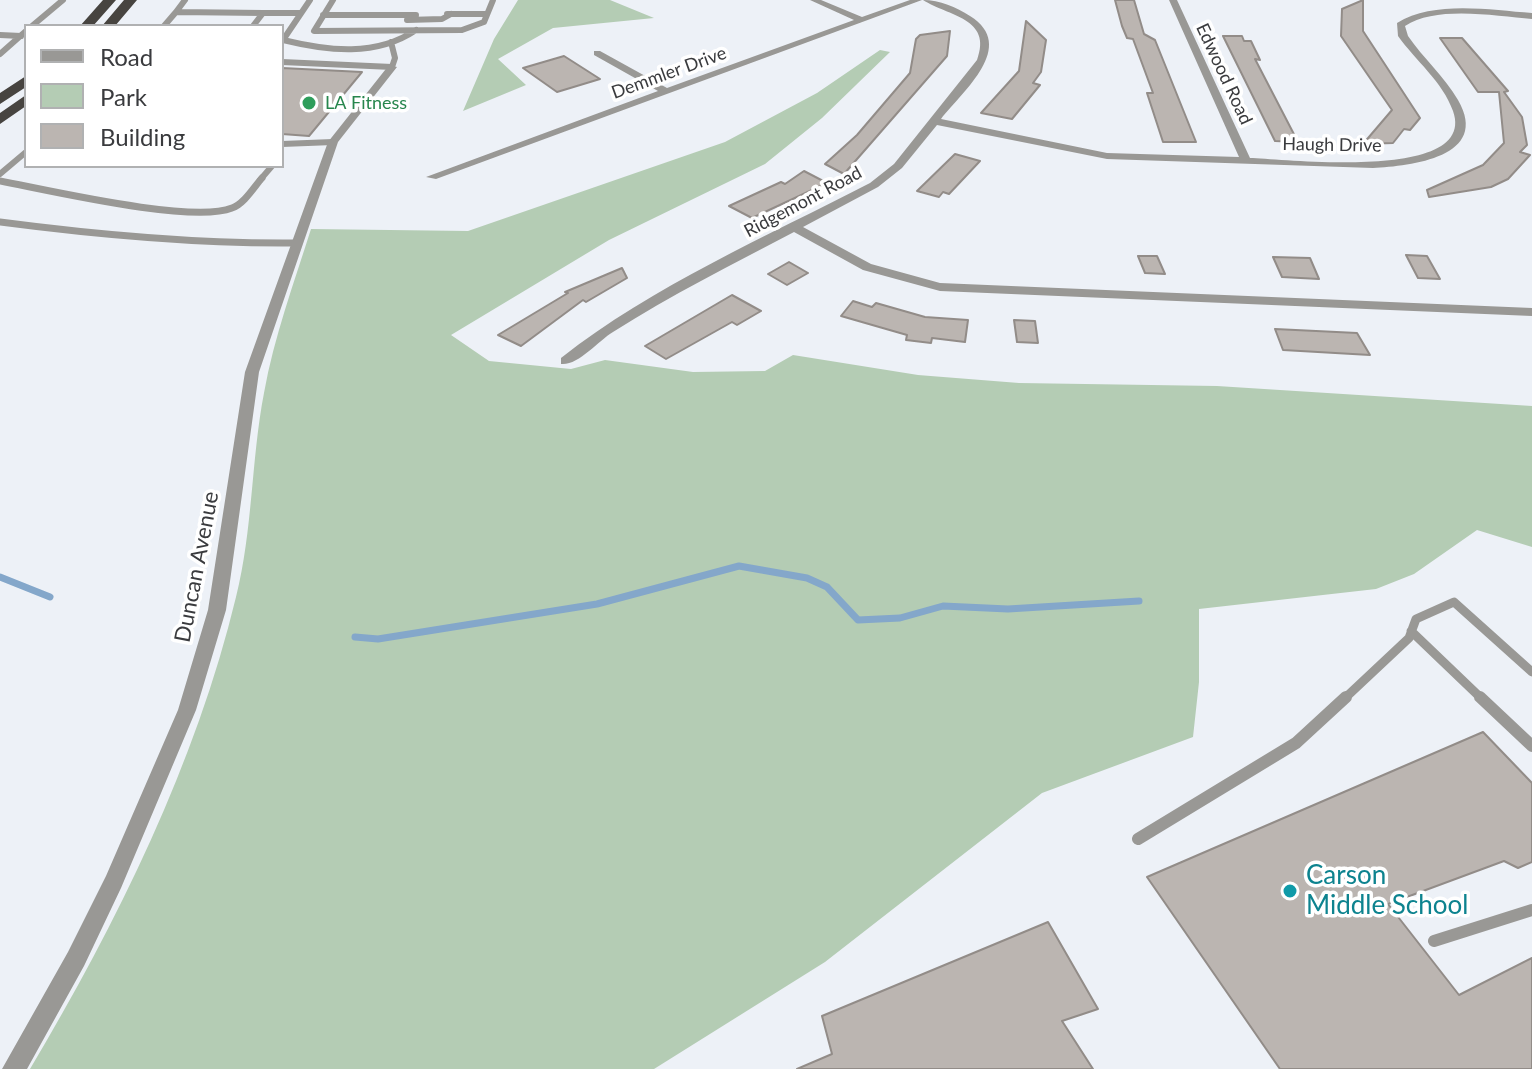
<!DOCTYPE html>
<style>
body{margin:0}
#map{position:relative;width:1532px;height:1069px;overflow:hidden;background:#edf1f7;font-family:Lato,sans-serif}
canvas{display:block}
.legend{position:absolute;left:24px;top:24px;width:260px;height:144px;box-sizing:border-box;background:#fff;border:2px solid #b0b1b2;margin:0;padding:10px 14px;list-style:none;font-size:24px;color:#3a3b3e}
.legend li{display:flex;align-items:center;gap:16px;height:40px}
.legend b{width:40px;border:2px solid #b0b1b2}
</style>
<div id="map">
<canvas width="1532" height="1069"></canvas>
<ul class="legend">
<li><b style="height:10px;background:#999895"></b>Road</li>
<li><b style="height:22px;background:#b4ccb4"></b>Park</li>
<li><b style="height:22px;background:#bbb5b1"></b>Building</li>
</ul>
</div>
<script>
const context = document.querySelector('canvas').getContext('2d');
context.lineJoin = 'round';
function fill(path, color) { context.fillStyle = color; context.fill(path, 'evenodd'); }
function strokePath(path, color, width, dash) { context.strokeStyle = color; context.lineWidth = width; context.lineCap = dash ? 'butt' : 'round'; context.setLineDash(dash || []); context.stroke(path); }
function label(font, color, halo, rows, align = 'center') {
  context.font = font + ' Lato,sans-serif'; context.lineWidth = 7; context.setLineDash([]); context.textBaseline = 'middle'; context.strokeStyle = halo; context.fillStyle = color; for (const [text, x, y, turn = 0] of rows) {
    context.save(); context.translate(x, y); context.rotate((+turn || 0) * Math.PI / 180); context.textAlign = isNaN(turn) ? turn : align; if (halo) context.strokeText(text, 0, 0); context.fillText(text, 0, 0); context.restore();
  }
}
const green = new Path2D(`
 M518,0H610L654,18L553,28L498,59L526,85L463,111L494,39Z
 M880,50L890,52L822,118L765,164L609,240L451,335L489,361L571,369L605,360L693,372L765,371L793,355L918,375L1019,383L1217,386L1532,406V547L1477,530L1414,574L1376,589L1199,609V682L1193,737L1042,793L825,962L654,1069H30C117,923 196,763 236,597C253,530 251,460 264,393C274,337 294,283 311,229L468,231L725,142L817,93Z`);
const stream = new Path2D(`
 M0,577L50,597
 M355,637L378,639L597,604L739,566L807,578L827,587L858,620L900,618L943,606L1008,609L1139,601`);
const building = new Path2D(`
 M1115,0H1134L1144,34L1155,40L1196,142H1163L1147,93H1153L1133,39L1127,38L1122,26Z
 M1363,0V31L1420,118L1410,130L1404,129L1393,143L1363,144L1392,110L1341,36L1342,9Z
 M1026,21L1046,40L1041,72L1033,83L1040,85L1012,119L981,113L1019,71Z
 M950,31L947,56L844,174L825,164L857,135L910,73L916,39L920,35Z
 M1223,36H1242L1244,41H1251L1260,60L1255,59L1298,142L1275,141Z
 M1440,38H1462L1508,91L1504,92L1522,117L1527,145L1520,152L1530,155L1508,179L1491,187L1429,197L1427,190L1483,165L1504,143L1499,92H1478Z
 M564,56L600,79L557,92L523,68Z
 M282,68L362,72L309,136L282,134Z
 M955,154L980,161L949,194L943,192L939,197L917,191Z
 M804,171L827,183L752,218L729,206L781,182L785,184Z
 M1406,255L1427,256L1440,279L1418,278Z
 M1138,256H1157L1165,274L1145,273Z
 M1273,257L1310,258L1319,279L1282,277Z
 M789,262L808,273L787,285L768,274Z
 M622,268L627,278L586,302L583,300L521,346L498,335L568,293L565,292Z
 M732,295L761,311L737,325L732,322L666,359L645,346Z
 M853,301L872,307L876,303L925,317L968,320L965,342L932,338L931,343L906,340L907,335L841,316Z
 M1014,320L1035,321L1038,343L1017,342Z
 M1275,329L1357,333L1370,355L1283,350Z
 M1483,732L1532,783V862L1518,868L1504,861L1388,904L1459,995L1532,958V1069H1280L1147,877Z
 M1048,922L1098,1009L1062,1021L1093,1069H797L832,1054L822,1016Z`);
const serviceFar3 = new Path2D(`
 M310,0L283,40C328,51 376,57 416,30
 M333,0L314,31L462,30L484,22L493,0
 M176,12L185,0
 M447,14H487
 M323,15H416
 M407,20L442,19L451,14
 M32,26L63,0
 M164,26L176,12L263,13
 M253,26L263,13H301
 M0,35L21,36
 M0,54L26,31
 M282,62L392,67L395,58L391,42
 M282,144L333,142
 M0,174L26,152
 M260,180L272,166`);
const serviceFar2 = new Path2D(`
 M0,181C48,190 192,224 232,208C244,204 254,187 262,178
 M0,222C99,235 196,244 296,243`);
const serviceFar1 = new Path2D(`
 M1411,631L1482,699
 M1344,699L1409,638L1416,619L1454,602L1532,672`);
const service = new Path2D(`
 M1480,697L1532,746
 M1138,839L1296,743L1346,697
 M1434,941L1532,910`);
const minor = new Path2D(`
 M810,0H821L862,17L910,0H922L436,179L426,177L658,91L594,55V51H600L667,88L854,20Z
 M923,0C940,0 956,7 970,16C1018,46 963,91 941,119L1107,153L1239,157L1169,0H1177L1250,158C1286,159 1478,182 1453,111C1443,82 1415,60 1398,36L1397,23C1434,0 1490,10 1532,13V19C1496,16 1436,5 1405,26L1408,36C1423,58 1444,76 1458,100C1491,157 1411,166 1373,168L1107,159L937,125L902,168L878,187L803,227L871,264L940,283L1532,308V316L940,291L863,270L794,232C733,264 671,295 613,332C598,341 578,366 561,364V358C654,285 766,237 870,183L894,164L977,60C993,18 948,16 923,0Z
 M389,65L397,67L338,142L259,372L226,610L196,710L121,888L84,966L27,1069H2L68,952L106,876L178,710L208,610L245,372L328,142Z`);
const trunk = new Path2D(`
 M103,0H116L93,26H80Z
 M124,0H137L115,26H102Z
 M26,76V87L0,104V93Z
 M26,95V106L0,124V113Z`);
const markers = [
 [309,103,8,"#2e9e5b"],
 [1290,891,8,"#0f9aa8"]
];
const farStreetnames = [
 ["Demmler Drive",669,73,-20],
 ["Edwood Road",1224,74,65],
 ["Haugh Drive",1332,145,1],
 ["Ridgemont Road",803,202,-28]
];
const farLeisurenames = [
 ["LA Fitness",325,103]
];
const streetNames = [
 ["Duncan Avenue",197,567,-79]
];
const nearCulturenames = [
 ["Carson",1306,876],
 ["Middle School",1306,906]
];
fill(green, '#b4ccb4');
strokePath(stream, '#84a7ca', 7);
fill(building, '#bbb5b1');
strokePath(building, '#928c88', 2);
strokePath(serviceFar3, '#999895', 6);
strokePath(serviceFar2, '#999895', 7);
strokePath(serviceFar1, '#999895', 9);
strokePath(service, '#999895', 12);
fill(minor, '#999895');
fill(trunk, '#474440');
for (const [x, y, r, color] of markers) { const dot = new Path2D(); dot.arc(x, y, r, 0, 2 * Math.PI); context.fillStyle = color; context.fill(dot); strokePath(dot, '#fff', 3); }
label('18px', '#3a3b3e', '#fff', farStreetnames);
label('18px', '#27864d', '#fff', farLeisurenames, 'left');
label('22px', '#3a3b3e', '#fff', streetNames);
label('26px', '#0d838f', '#fff', nearCulturenames, 'left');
</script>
